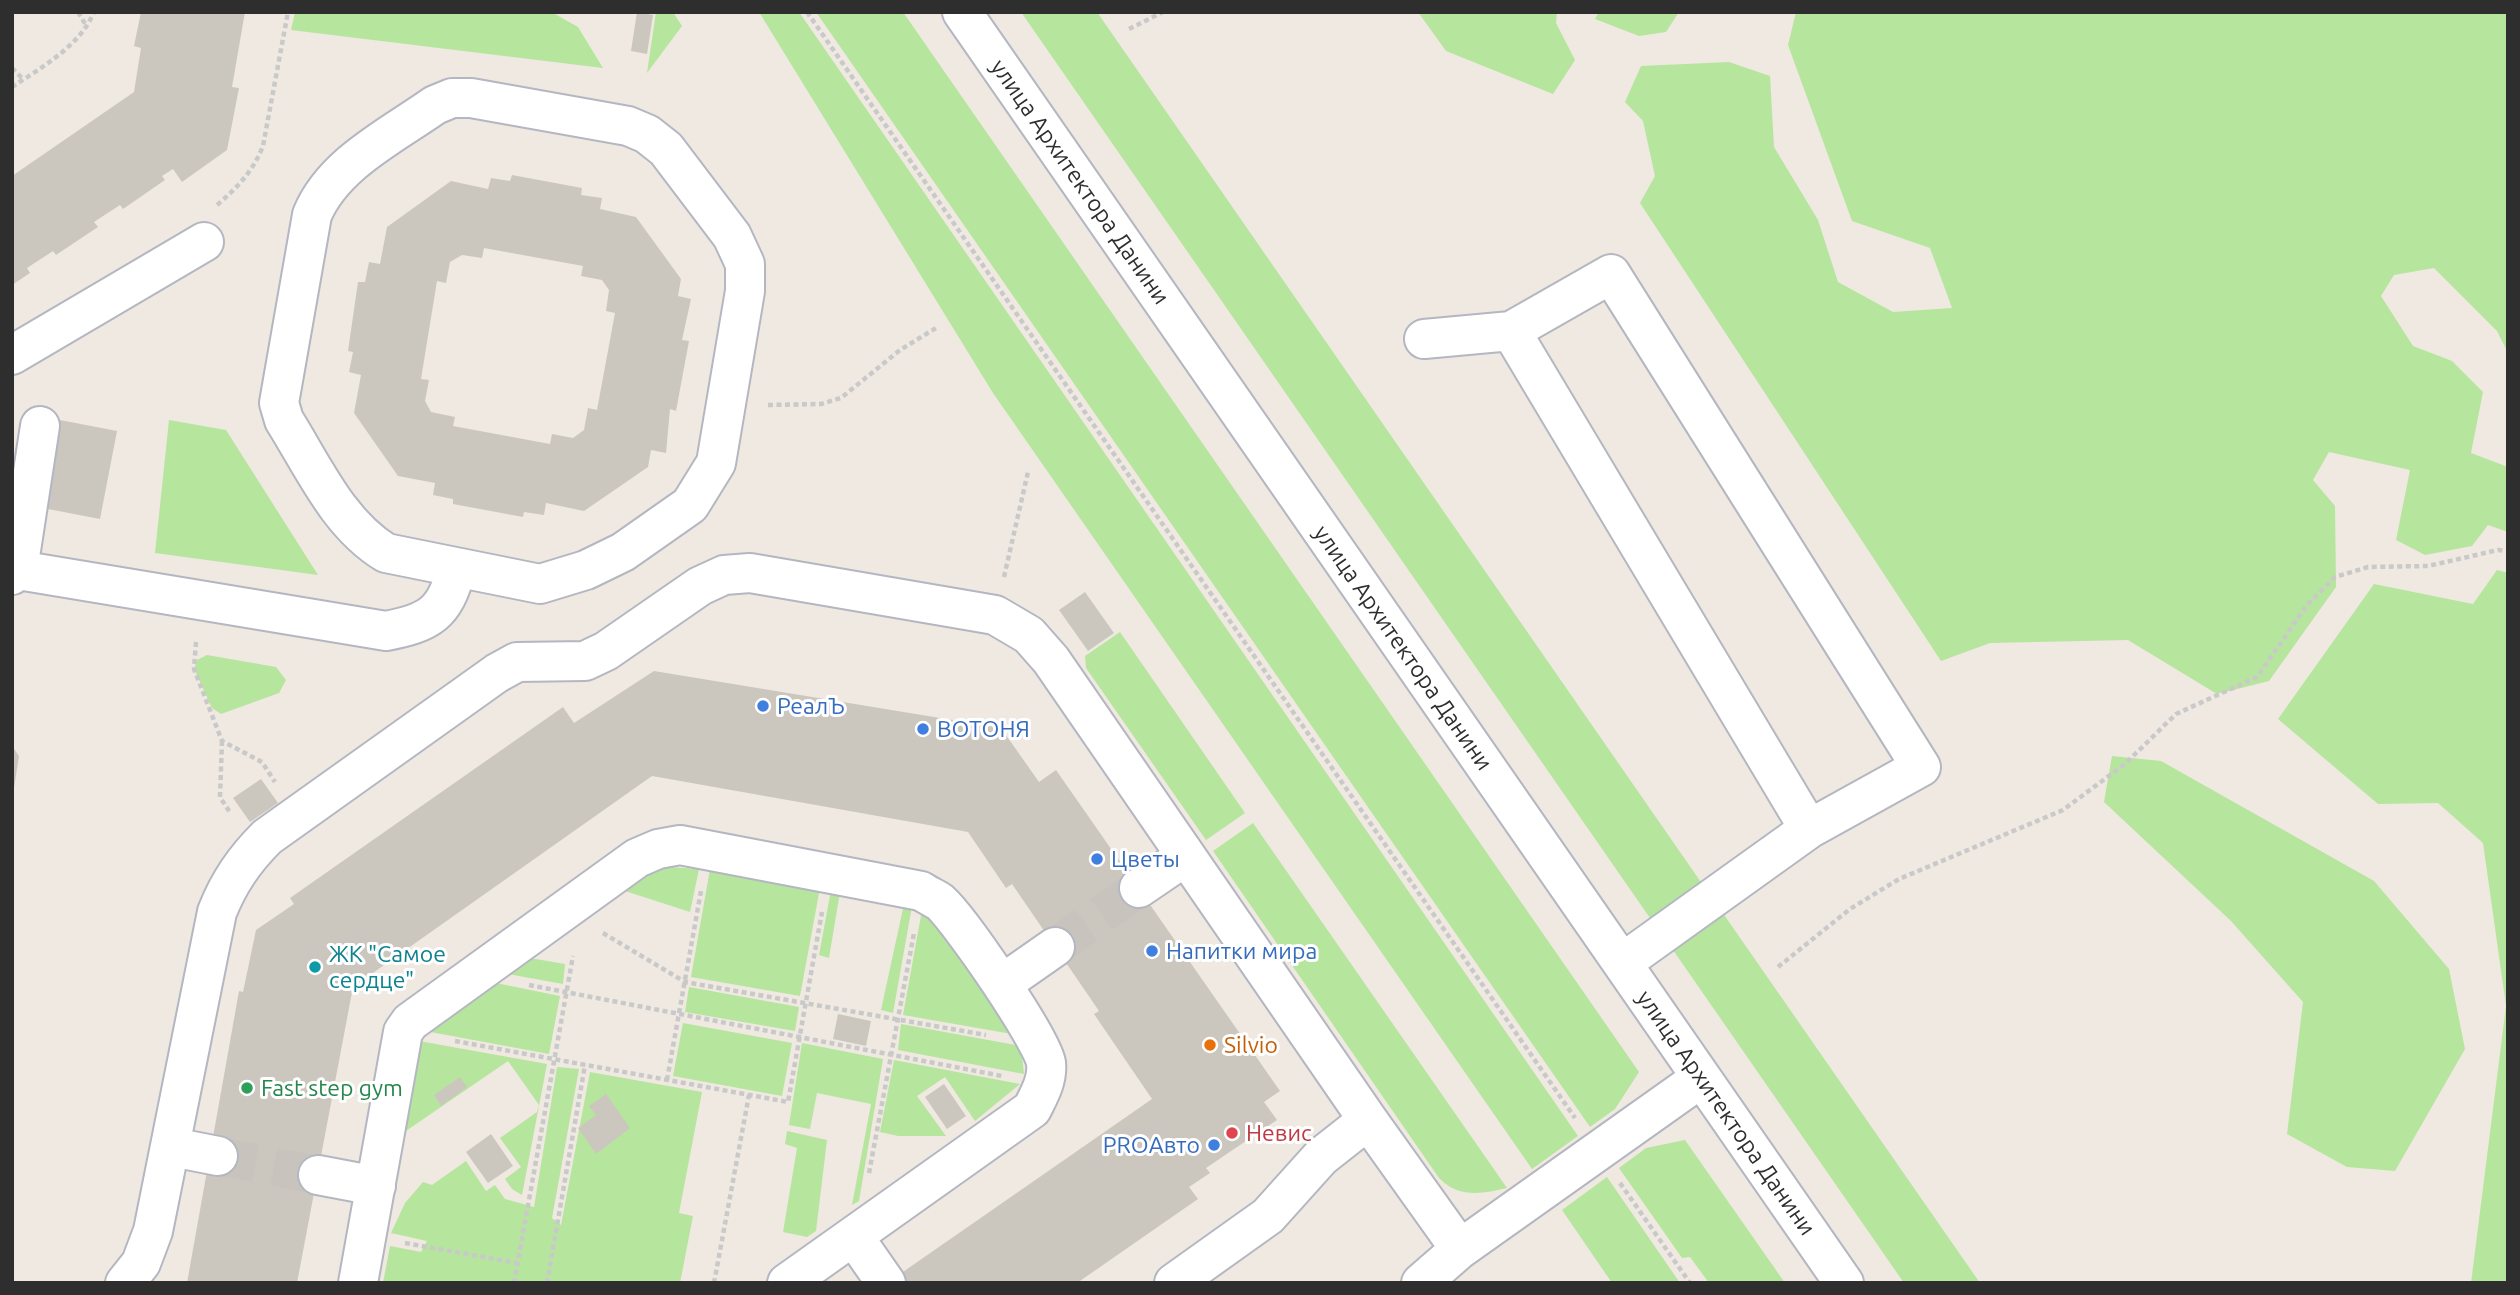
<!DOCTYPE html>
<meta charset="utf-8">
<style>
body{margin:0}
#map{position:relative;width:2520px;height:1295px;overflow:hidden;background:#efe9e1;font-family:Ubuntu,sans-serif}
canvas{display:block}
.frame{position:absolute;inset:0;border:14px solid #2e2e2e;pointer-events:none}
</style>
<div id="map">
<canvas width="2520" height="1295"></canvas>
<div class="frame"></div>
</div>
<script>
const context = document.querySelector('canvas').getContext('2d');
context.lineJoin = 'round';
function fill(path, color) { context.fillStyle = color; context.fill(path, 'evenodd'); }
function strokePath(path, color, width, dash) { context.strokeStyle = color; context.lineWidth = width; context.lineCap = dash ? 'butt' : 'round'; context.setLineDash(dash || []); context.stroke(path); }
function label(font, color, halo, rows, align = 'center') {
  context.font = font + ' Ubuntu,sans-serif'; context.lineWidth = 6; context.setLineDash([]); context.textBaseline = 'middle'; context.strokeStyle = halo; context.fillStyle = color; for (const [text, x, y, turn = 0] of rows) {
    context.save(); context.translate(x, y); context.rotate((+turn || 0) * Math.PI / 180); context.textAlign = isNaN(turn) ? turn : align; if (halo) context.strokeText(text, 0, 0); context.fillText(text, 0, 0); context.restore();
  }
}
const green = new Path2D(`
 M295,12L555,14L578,27L603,68L291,30Z
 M656,12H673L682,26L647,73Z
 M759,12H799L1578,1136L1532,1169L993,393Z
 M816,12H903L1639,1072L1615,1109L1590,1127Z
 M1021,12H1097L1705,888L1667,915L1650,918Z
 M1418,12H1557L1556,23L1575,60L1553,94L1446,51Z
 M1599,12H1679L1666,32L1639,36L1595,19Z
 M1796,12H2508V353L2497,331L2434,268L2394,275L2381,296L2413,346L2452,361L2483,392L2471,453L2508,467V532L2488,525L2472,546L2425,555L2396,540L2410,470L2329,452L2313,480L2335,506L2336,587L2269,681L2217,694L2128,640L1990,643L1941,661L1640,203L1655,176L1643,121L1625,102L1641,66L1729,62L1770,76L1774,147L1818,220L1838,282L1893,312L1952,308L1930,248L1852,221L1788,45Z
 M169,420L226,430L318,575L155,553Z
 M2497,570L2508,573V1283H2471L2506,1006L2483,843L2438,803L2378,804L2278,719L2374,584L2473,604Z
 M1120,632L1245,813L1206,840L1086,668L1085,656Z
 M207,655L276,667L286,680L279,693L221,714L212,708L194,669L197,660Z
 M2112,756L2161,761L2374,881L2449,969L2465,1049L2395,1171L2347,1167L2287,1134L2303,1002L2231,921L2104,802Z
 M1253,823L1507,1188C1482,1194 1458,1198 1439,1178L1213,851Z
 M656,866L699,869L690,912L622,890Z
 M710,869L820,888L800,996L691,977Z
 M831,890L840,892L829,958L819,955Z
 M904,904L912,906L893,1013L881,1010Z
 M1720,909L1980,1283H1904L1673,950Z
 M922,910L933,919L1012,1034L903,1015Z
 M524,957L565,964L563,984L502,973Z
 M491,982L560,996L549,1054L425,1031Z
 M689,987L799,1007L795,1031L685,1012Z
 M683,1023L792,1043L782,1096L673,1076Z
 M901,1024L1021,1046L1024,1074L898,1050Z
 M419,1041L547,1064L522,1195L512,1189L505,1179L521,1167L500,1138L537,1112L539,1105L508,1061L403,1133Z
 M802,1043L883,1059L859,1201L852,1205L871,1104L817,1093L810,1129L789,1125Z
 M894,1060L1020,1084L975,1121L945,1077L917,1096L946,1136H898L880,1132Z
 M557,1067L579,1069L552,1218L561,1225L590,1072L702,1092L679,1213L693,1216L680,1283H383L390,1246L421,1252L427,1241L391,1233L405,1203L423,1182L432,1185L466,1161L486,1191L495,1185L505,1199L534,1207Z
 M787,1131L827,1140L816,1231L807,1237L783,1232L797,1148L785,1144Z
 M1685,1140L1785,1283H1709L1690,1257L1682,1258L1619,1168L1646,1148Z
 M1607,1177L1680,1283H1612L1562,1210Z`);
const building = new Path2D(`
 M141,12H245L232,87L239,88L227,150L182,182L173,169L162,176L165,180L123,209L120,205L94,222L98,227L56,255L53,251L27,268L30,273L12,285V176L134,92L141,48L134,46Z
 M637,12L653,15L647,54L631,51Z
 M512,175L582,188L581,195L602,198L600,209L636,217L681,279L678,296L691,299L682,340L689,341L676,411L670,409L666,453L651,450L648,467L584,511L546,503L544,515L524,512L523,517L453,504V499L433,495L435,483L398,476L354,413L361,375L349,372L353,352L348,351L358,282H365L369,262L380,264L387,227L451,181L488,189L491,178L510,181ZM484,248L583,266L581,276L602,280L609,290L606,311L615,313L597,410L588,408L584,430L573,438L552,434L550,444L453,426L455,417L431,412L425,401L429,380L421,379L437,281L446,283L450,262L462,255L482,258Z
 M60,420L117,431L100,519L43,508Z
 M1085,592L1114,633L1088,651L1059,610Z
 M654,671L1001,728L1039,782L1056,770L1280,1091L1264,1102L1277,1120L1206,1168L1210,1173L1189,1187L1198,1199L1077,1283H887L1152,1099L1094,1014L1099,1011L1012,884L1006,888L968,832L652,776L353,987L297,1283H187L239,991L243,992L256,930L294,904L290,898L563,707L574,723Z
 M12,746L19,756L14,788H12Z
 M261,779L278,803L250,822L233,798Z
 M838,1014L871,1021L866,1046L833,1039Z
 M460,1077L467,1087L441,1106L434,1095Z
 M944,1084L966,1116L947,1129L925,1097Z
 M606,1094L630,1128L596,1154L578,1128L596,1115L589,1106Z
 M491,1134L513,1166L488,1183L466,1152Z`);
const minorTunnel = new Path2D(`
 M1055,947L1139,888
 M218,1156L318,1175`);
const path = new Path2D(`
 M78,12L87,27
 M807,12L1575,1118
 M1129,29L1163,12
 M12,68L23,79
 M12,87C42,67 80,46 94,12
 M217,205C238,187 253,171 263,146L288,12
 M768,405L821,404L841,398L900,350L936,328
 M1004,577L1028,472
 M196,642L194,669L222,741L262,762L275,782
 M222,741L220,797L231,814
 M603,933L685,982L986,1035
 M1778,967L1850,909L1899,879L2063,810L2125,764L2176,714L2257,677L2307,605L2335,577L2368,567L2428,566L2498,550L2508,551
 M529,985L1002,1076
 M455,1041L788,1102L822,912
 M667,1080L701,891
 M869,1173L914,933
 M1620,1183L1690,1283
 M405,1243L517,1263
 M514,1283L573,956
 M547,1283L585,1065
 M714,1283L749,1095`);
const minor = new Path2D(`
 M962,12L1844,1283
 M452,98H471L628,126L647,134L666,149L732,236L745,264V291L716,463L690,505L623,552L586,570L540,584L386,553C338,524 313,466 284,420L279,403L312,215C333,164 391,136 435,105Z
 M1511,331L1809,829L1622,963
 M1424,339L1511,331L1611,274L1921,767L1809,829
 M12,355L204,242
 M18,570L40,426
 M12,575L18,570L386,631C429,623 446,613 456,569
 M1139,888L1186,856
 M1002,984L1055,947
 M172,1147L218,1156
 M318,1175L376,1186
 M854,1237L886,1283
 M125,1283L141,1263L153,1231L217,912C229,882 244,860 267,837L497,673L517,662L585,661L606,651L700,586L724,575L750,573L995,615L1029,635L1051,660L1368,1120L1460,1249
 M358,1283L403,1032L410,1022L637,858L658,849L680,845L921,891C927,895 934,898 940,902C960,920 1042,1039 1046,1063C1048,1080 1039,1095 1032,1109L787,1283
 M1174,1283L1268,1216L1321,1157L1368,1120
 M1421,1283L1460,1249L1701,1078`);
const markers = [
 [763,706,7,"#3f7fe0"],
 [923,729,7,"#3f7fe0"],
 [1097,859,7,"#3f7fe0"],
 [1152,951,7,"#3f7fe0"],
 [315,967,7,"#0f9aa8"],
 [1210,1045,7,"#e8710a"],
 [247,1088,7,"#2e9e5b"],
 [1232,1133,7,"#e0444e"],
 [1214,1145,7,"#3f7fe0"]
];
const streetNames = [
 ["улица Архитектора Данини",1080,182,55],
 ["улица Архитектора Данини",1403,648,55],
 ["улица Архитектора Данини",1726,1113,55]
];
const shopNames = [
 ["РеалЪ",777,706],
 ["ВОТОНЯ",937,729],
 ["Цветы",1111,859],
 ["Напитки мира",1166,951],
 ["PROАвто",1200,1145,"right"]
];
const cultureNames = [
 ["ЖК \"Самое",329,954],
 ["сердце\"",329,980]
];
const foodNames = [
 ["Silvio",1224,1045]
];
const leisureNames = [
 ["Fast step gym",261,1088]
];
const healthNames = [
 ["Невис",1246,1133]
];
fill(green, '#b6e59e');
fill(building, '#cbc7bf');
strokePath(minorTunnel, '#c8c4bd', 38, [38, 19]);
strokePath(minor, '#b4b7c1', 42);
strokePath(path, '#c9c9c9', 4.5, [5, 3.5]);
strokePath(minor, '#fff', 38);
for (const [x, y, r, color] of markers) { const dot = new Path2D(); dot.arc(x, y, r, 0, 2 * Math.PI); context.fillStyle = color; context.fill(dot); strokePath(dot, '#fff', 2.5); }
label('23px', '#2e2e2e', '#fff', streetNames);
label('23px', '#366cbe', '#fff', shopNames, 'left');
label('23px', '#0d838f', '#fff', cultureNames, 'left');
label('23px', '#c56008', '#fff', foodNames, 'left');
label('23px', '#27864d', '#fff', leisureNames, 'left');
label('23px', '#be3a42', '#fff', healthNames, 'left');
</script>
